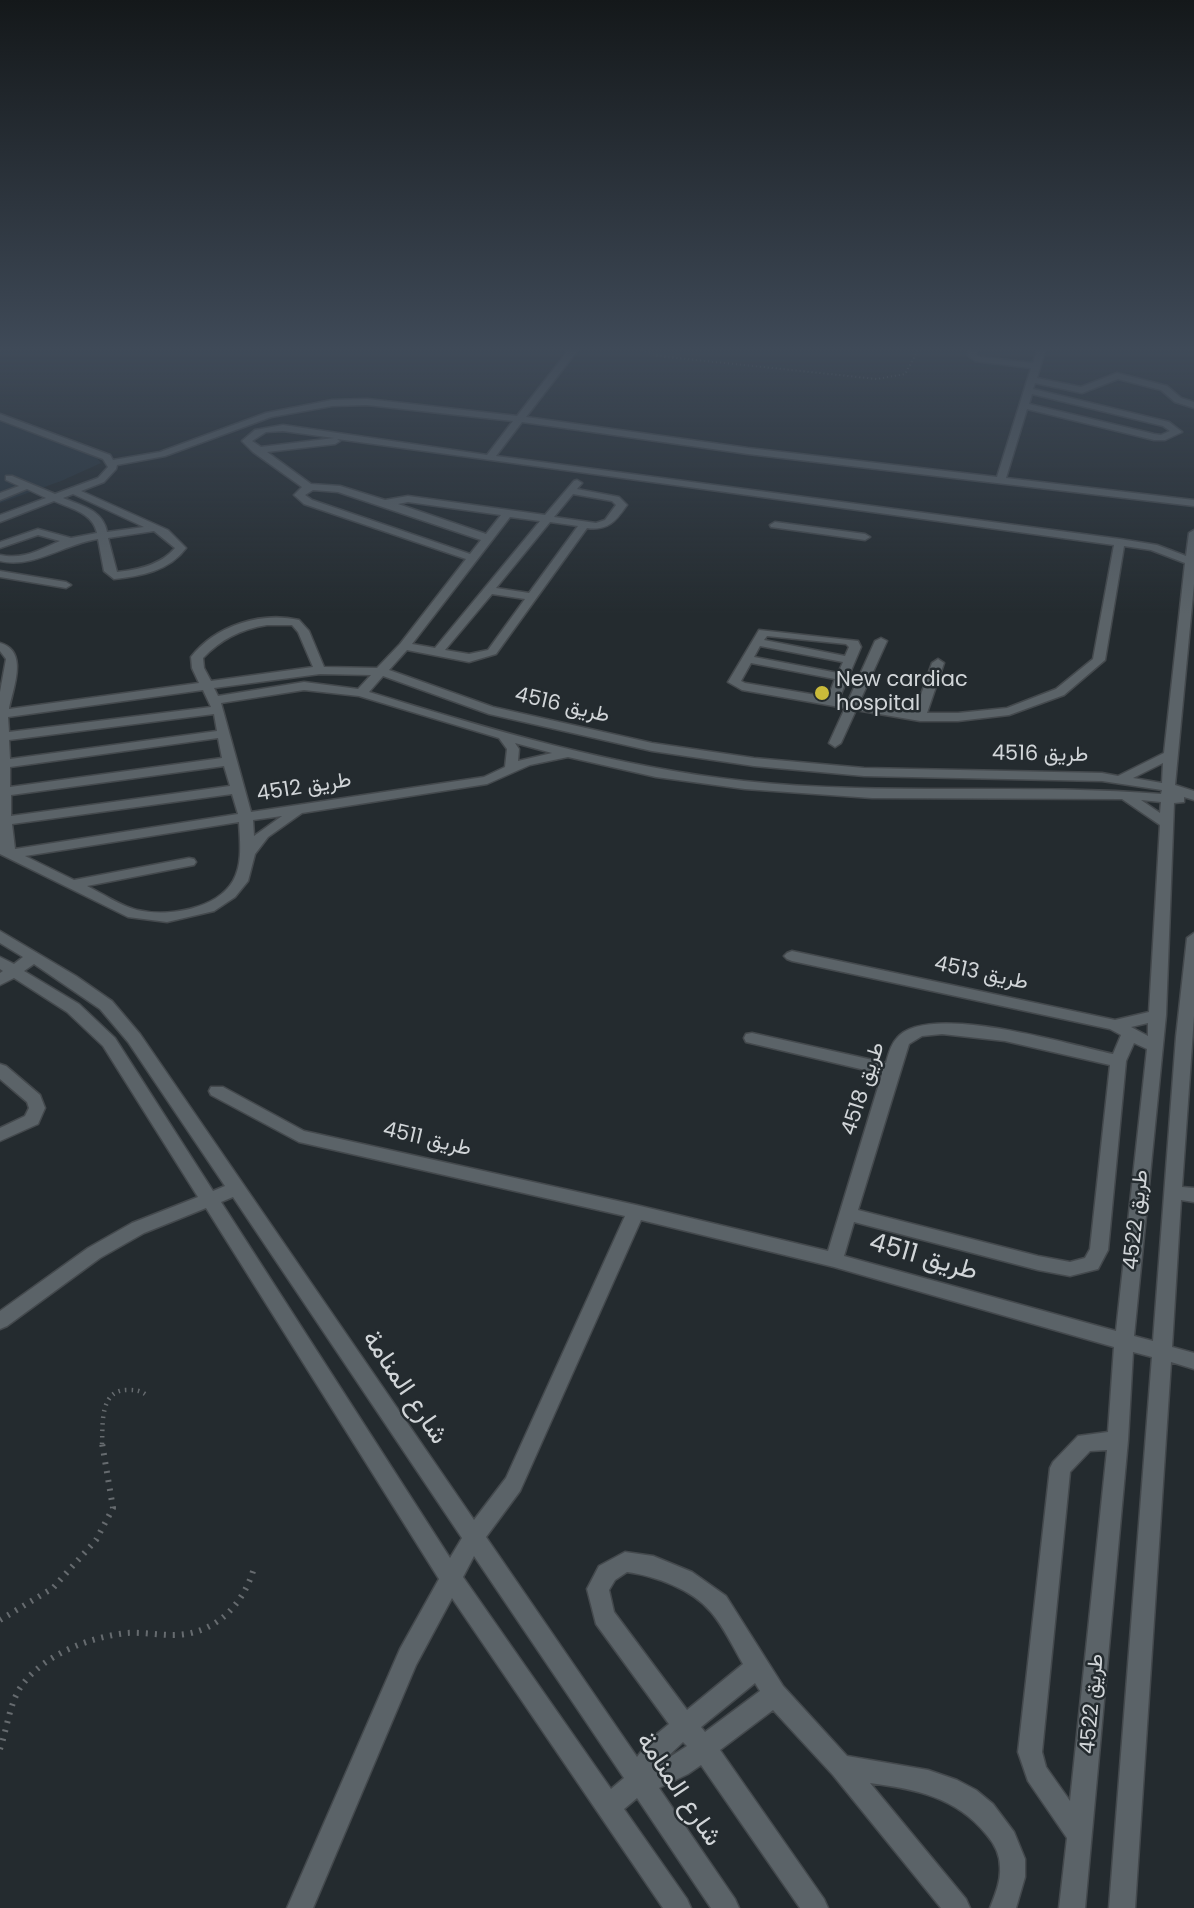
<!DOCTYPE html>
<meta charset="utf-8">
<style>
body{margin:0}
canvas{display:block;background:#242b2f}
</style>
<canvas width="1194" height="1908"></canvas>
<script>
const context = document.querySelector('canvas').getContext('2d');
context.lineJoin = 'round';
function fill(path, color) { context.fillStyle = color; context.fill(path, 'evenodd'); }
function strokePath(path, color, width, dash) { context.strokeStyle = color; context.lineWidth = width; context.lineCap = dash ? 'butt' : 'round'; context.setLineDash(dash || []); context.stroke(path); }
function label(font, color, halo, rows, align = 'center') {
  context.font = font + ' Poppins,Vazirmatn,sans-serif'; context.lineWidth = 5; context.setLineDash([]); context.textBaseline = 'middle'; context.strokeStyle = halo; context.fillStyle = color; for (const [text, x, y, turn = 0] of rows) {
    context.save(); context.translate(x, y); context.rotate((+turn || 0) * Math.PI / 180); context.textAlign = isNaN(turn) ? turn : align; if (halo) context.strokeText(text, 0, 0); context.fillText(text, 0, 0); context.restore();
  }
}
const built = new Path2D(`
 M0,419L83,449L96,457L101,463L61,481L0,503Z`);
const pathFar2 = new Path2D(`
 M634,347L658,356L877,379L905,374L920,347`);
const pathFar1 = new Path2D(`
 M102,1444C103,1426 99,1390 127,1390C134,1390 139,1390 145,1394`);
const path = new Path2D(`
 M0,1620L53,1588L96,1540L113,1508L102,1443
 M0,1749C7,1729 9,1706 20,1688C42,1655 89,1637 127,1633C142,1632 158,1635 173,1635C214,1635 243,1606 254,1568`);
const minor = new Path2D(`
 M571,347H580L526,417L748,448L997,477L1031,368L975,361L968,355L970,347H978L976,354L980,357L1033,363L1038,347H1046L1037,378L1081,387L1117,373L1167,386L1181,398L1194,402V408L1175,402L1161,390L1118,379L1082,393L1035,383L1033,389L1169,422L1182,432L1165,440H1154L1027,409L1006,478L1194,500V506L748,454L522,422L496,456L1120,539L1157,545L1186,556L1189,533L1194,530V584L1175,785L1194,791V800L1184,797V802L1174,803L1166,1015L1134,1336L1153,1341L1176,1037L1187,938L1194,933V1016L1182,1187L1194,1188V1202L1181,1200L1172,1347L1194,1353V1369L1171,1362L1135,1908H1109L1152,1357L1133,1352L1128,1440L1085,1908H1059L1067,1838L1028,1781L1018,1752L1050,1468L1053,1462L1078,1436L1108,1432L1114,1347L834,1267L641,1220L520,1491L486,1537L637,1757L652,1738L669,1724L596,1624L587,1589L599,1566L625,1552L653,1556L692,1572L726,1596L783,1686L847,1756L928,1770L957,1780L976,1790L993,1804L1014,1832L1025,1859V1877L1016,1908H990C995,1895 1001,1881 1000,1867C1000,1854 994,1843 986,1834C956,1797 915,1789 870,1783L966,1899L970,1908H941L833,1775L773,1710L720,1750L824,1899L828,1908H800L701,1765L688,1774L659,1788L735,1899L739,1908H711L637,1798L624,1809L687,1899L691,1908H663L452,1598L416,1665L313,1908H287L400,1649L439,1579L206,1208L144,1233L100,1258L7,1326L0,1329V1311L88,1248L132,1223L198,1197L103,1046L67,1012L14,978L0,985V973L3,971L0,969V957L14,964L23,957L0,943V931L76,976L112,1001L140,1034L474,1520L506,1478L625,1216L299,1142L211,1095L209,1091L211,1087H223L304,1131L636,1205L828,1251L882,1074L746,1042L744,1038L746,1034L752,1033L886,1063C888,1055 891,1044 897,1038C927,1001 1071,1045 1113,1054L1121,1035L1110,1029L792,961L787,959L784,956L787,953L792,951L1115,1020L1149,1012L1160,825L1122,799L872,798L745,789L656,777L568,757L530,765L487,784L302,813L268,837L255,854L248,881L235,897L214,911L167,922L128,917L0,854V692L6,659L0,651V643C29,651 13,688 9,709L199,683L192,668L191,657C215,626 261,611 299,620L309,631L324,667L377,668L400,644L466,559L304,504L294,495L302,487L253,452L242,441L255,430L283,425L487,455L513,421L367,405L332,406L271,417L165,456L117,465L116,469L104,482L81,491L168,530L186,548C169,571 141,576 114,579L104,571L98,539C64,544 33,569 0,561V555C23,560 39,550 60,541L38,535L0,548V542L38,529L71,538L97,533C93,513 72,509 54,501L0,522V515L46,498L27,489L0,500V493L19,486L6,480V476H12L55,494L98,478L108,467L103,459L0,420V414L110,455L113,460L160,452L266,413L332,400L367,399L517,416ZM1032,394L1163,426L1170,431L1161,435L1154,434L1029,404ZM283,431L334,438L261,447L252,441L266,432ZM337,439L1114,545L1093,659L1056,689L1007,708L958,713H927L944,663L938,659L932,663L915,712L859,703L887,641L881,638L875,641L848,701L839,699L861,647L858,641L759,630L728,682L742,690L845,708L829,743L835,747L841,743L856,710L920,721H958L1009,715L1064,695L1105,660L1124,546L1151,550L1185,563L1164,753L1118,776L1102,773L864,768L754,758L652,743L493,707L389,670L407,650L469,662L496,654L587,528C608,531 616,521 627,505L619,497L577,489L582,483L577,480L574,481L545,515L408,496L385,500L340,486L311,484L267,452L335,444L340,441ZM313,490L338,492L481,540L470,554L312,500L305,495ZM73,494L144,527L107,532C103,510 82,506 63,498ZM573,494L612,501L616,505L605,520L596,523L554,517ZM408,502L501,515L486,534L398,504ZM510,517L540,521L435,648L412,644ZM550,522L578,526L529,593L496,588ZM154,531L175,548C161,565 137,570 117,572L108,538ZM492,594L525,599L488,650L469,654L445,650ZM267,625H292L298,632L313,667L211,681L204,668L203,658C221,639 241,629 267,625ZM767,636L846,644L849,647L845,656L764,640ZM760,646L843,662L838,673L754,657ZM751,663L835,679L828,697L745,683L741,681ZM320,674L371,675L358,689L304,682L218,696L214,688ZM383,676L489,714L652,751L754,766L864,776L1102,781L1162,790L1161,794C1022,783 883,796 744,781C615,767 492,730 369,692ZM203,690L211,707L9,732L8,717ZM304,690L359,696L499,738L507,749L505,767L484,777L251,812L221,703ZM214,714L217,731L10,759L9,740ZM218,738L222,758L10,787V767ZM515,743L552,753L518,761L519,749ZM1163,763L1162,783L1133,778ZM224,766L230,786L11,816V795ZM232,794L238,814L15,849L12,824ZM1141,800L1161,802L1160,813ZM282,816L254,836L253,820ZM239,822C240,841 243,864 233,881C216,910 166,917 137,910C120,906 102,893 87,886L194,865L196,862L194,859L189,858L74,880L25,856ZM34,964L100,1009L128,1042L225,1186L213,1191L115,1038L79,1004L24,971ZM1148,1023V1036L1131,1027ZM942,1034L1005,1041L1110,1065L1090,1249L1085,1258L1070,1262L1038,1256L858,1210L909,1044L922,1036ZM1134,1043L1147,1049L1116,1331L844,1256L854,1222L1038,1270L1070,1276L1098,1269L1108,1250L1126,1061ZM233,1197L462,1538L450,1558L221,1202ZM1107,1450L1070,1801L1046,1767L1042,1752L1070,1472L1090,1451ZM474,1556L624,1778L611,1789L463,1577ZM627,1572C655,1576 692,1589 711,1612C724,1627 733,1647 743,1664L687,1710L614,1612L609,1590L615,1580ZM755,1683L760,1691L705,1732L701,1727ZM683,1742L687,1746L662,1762Z
 M775,522L865,534L870,537L865,540L771,527L770,525Z
 M0,571L66,582L71,585L66,588L0,577Z
 M0,1064L6,1066L40,1095L45,1108L38,1124L0,1141V1128L25,1116L29,1108L27,1102L0,1079Z`);
const markers = [
 [822,693,8,"#c9ba3a"]
];
const poiNames = [
 ["New cardiac",836,681],
 ["hospital",836,705]
];
const streetNames = [
 ["طريق 4516",562,706,13],
 ["طريق 4516",1040,755,1],
 ["طريق 4512",304,788,-9],
 ["طريق 4513",981,974,12],
 ["طريق 4518",864,1089,-72],
 ["طريق 4511",427,1140,13],
 ["طريق 4522",1137,1220,-84],
 ["طريق 4522",1093,1704,-85]
];
const nearStreetnames = [
 ["طريق 4511",923,1258,16],
 ["شارع المنامة",404,1388,56],
 ["شارع المنامة",678,1790,56]
];
fill(built, '#28343d');
strokePath(minor, '#44494d', 3);
strokePath(pathFar2, '#666b6f', 2, [1, 3]);
strokePath(pathFar1, '#666b6f', 4.5, [1.5, 5]);
strokePath(path, '#666b6f', 6, [2, 7]);
fill(minor, '#5b6368');
const sky = context.createLinearGradient(0, 0, 0, 614);
sky.addColorStop(0, '#14181a');
sky.addColorStop(0.57, '#3f4a58');
sky.addColorStop(1, '#3f4a5800');
context.fillStyle = sky;
context.fillRect(0, 0, 1194, 614);
for (const [x, y, r, color] of markers) { const dot = new Path2D(); dot.arc(x, y, r, 0, 2 * Math.PI); context.fillStyle = color; context.fill(dot); strokePath(dot, '#242b2f', 2); }
label('21px', '#d1d5d8', '#242b2f', poiNames, 'left');
label('21px', '#d1d5d8', '#242b2f', streetNames);
label('26px', '#d1d5d8', '#242b2f', nearStreetnames);
</script>
